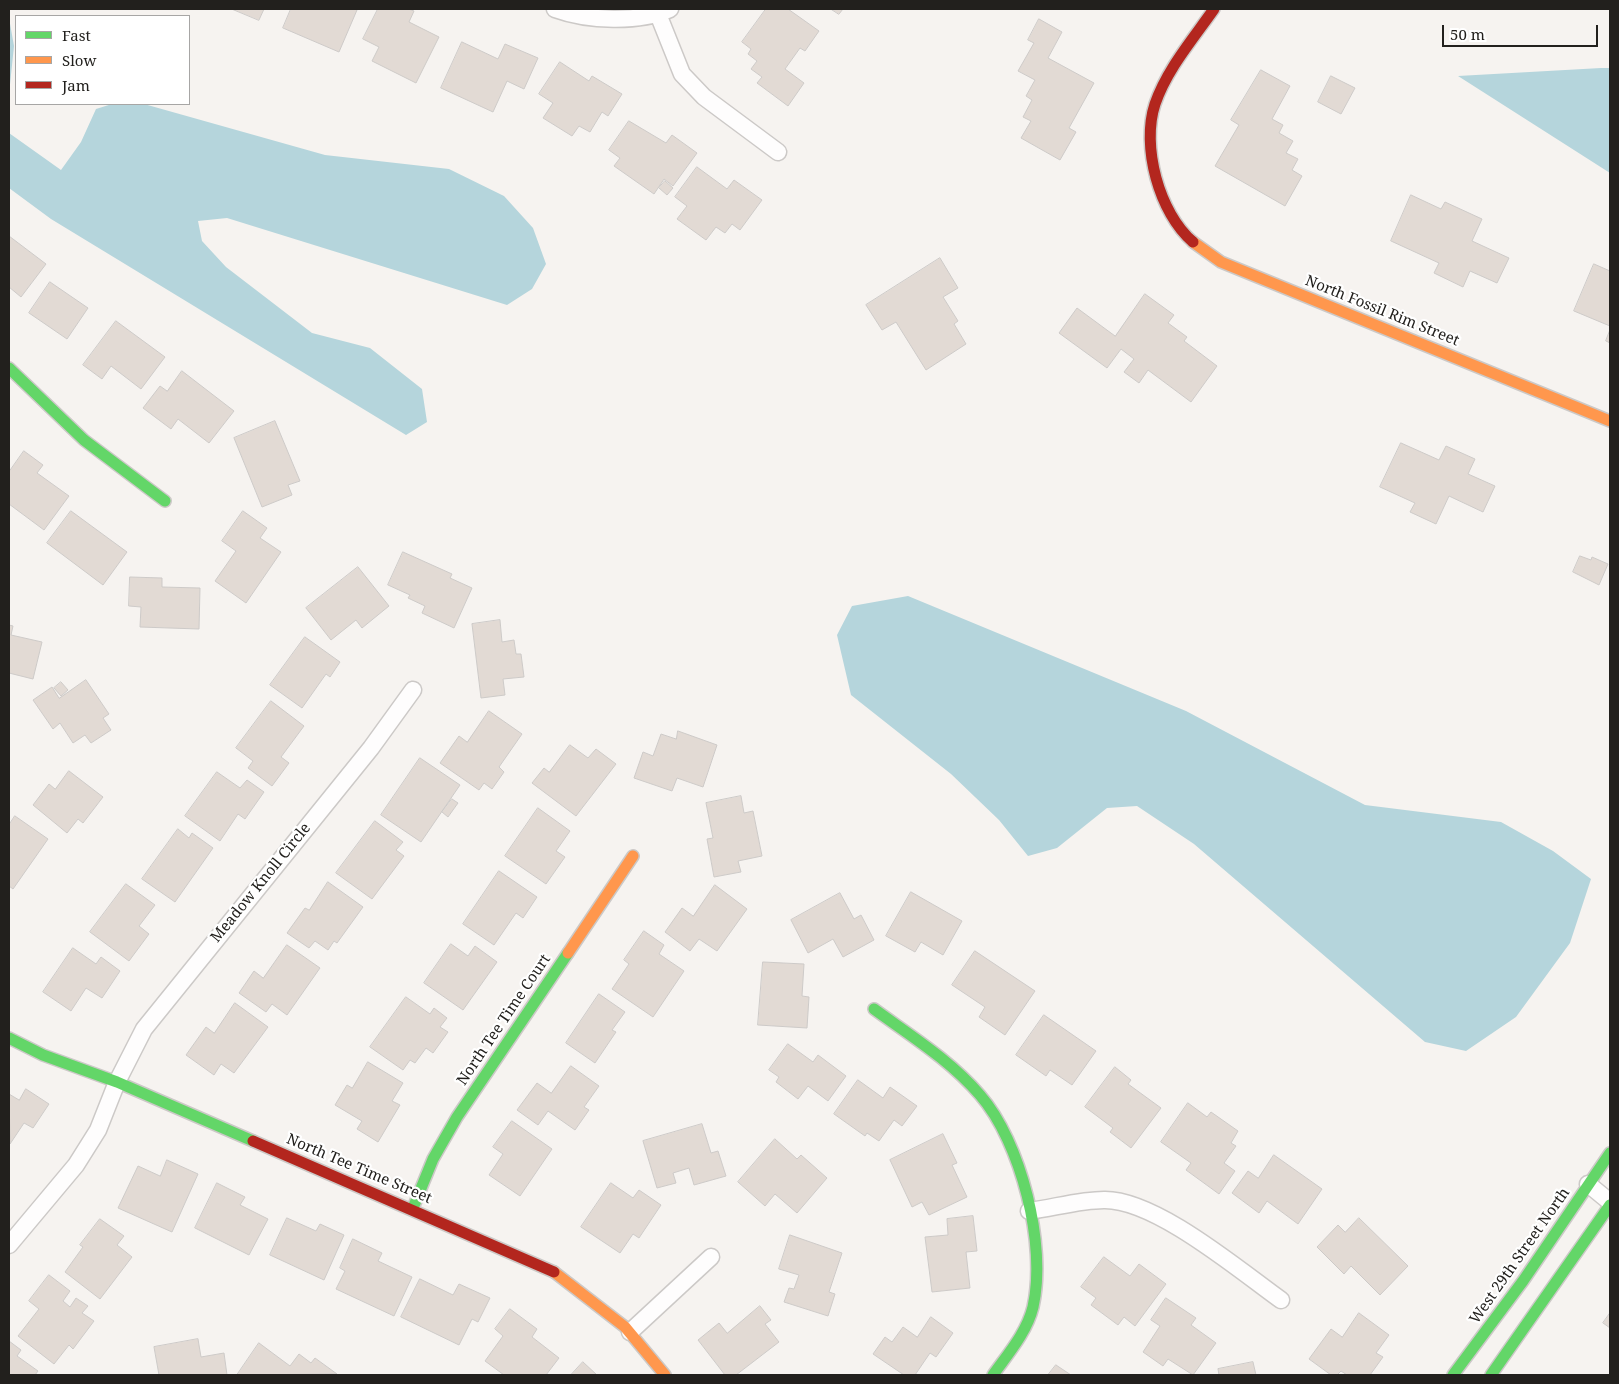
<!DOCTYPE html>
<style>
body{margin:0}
#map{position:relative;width:1619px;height:1384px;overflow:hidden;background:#f6f3f0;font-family:"Noto Serif",serif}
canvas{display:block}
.frame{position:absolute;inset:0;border:10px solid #22201d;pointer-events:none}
.legend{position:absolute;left:15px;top:15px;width:175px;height:90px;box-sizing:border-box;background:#fff;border:1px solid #a7a6a5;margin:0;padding:6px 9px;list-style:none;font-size:15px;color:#22201d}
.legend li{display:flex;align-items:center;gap:10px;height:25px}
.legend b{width:25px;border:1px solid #a7a6a5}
.scale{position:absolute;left:1442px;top:25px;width:156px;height:22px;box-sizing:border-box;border:2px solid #22201d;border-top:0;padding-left:6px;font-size:15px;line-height:18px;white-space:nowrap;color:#22201d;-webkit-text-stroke:4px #fff;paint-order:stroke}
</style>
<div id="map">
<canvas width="1619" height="1384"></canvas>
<div class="frame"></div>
<ul class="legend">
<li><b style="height:6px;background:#63d668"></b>Fast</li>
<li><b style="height:6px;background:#ff974d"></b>Slow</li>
<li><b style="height:6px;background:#b3261e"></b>Jam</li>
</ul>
<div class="scale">50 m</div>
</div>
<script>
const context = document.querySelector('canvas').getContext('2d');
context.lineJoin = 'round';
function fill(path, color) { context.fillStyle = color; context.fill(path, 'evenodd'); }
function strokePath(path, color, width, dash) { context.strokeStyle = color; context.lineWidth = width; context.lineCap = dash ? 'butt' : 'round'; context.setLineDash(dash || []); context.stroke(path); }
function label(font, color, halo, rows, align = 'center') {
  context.font = font + ' "Noto Serif",serif'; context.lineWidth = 4.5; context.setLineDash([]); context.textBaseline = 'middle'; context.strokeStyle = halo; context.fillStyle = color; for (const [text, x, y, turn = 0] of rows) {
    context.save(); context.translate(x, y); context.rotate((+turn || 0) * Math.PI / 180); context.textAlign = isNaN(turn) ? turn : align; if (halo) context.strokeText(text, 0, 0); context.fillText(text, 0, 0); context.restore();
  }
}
const water = new Path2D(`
 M9,18L14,46L9,94Z
 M1610,68V173L1458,76L1601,68Z
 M112,104H144L325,155L449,169L504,196L533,228L546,264L532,289L507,305L227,218L198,221L202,241L226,267L312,333L370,348L422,389L427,422L406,435L51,219L9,188V133L61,170L81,142L96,109Z
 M908,596L1186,711L1365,805L1501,822L1553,851L1591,879L1570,943L1516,1017L1466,1051L1425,1042L1194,844L1137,806L1107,808L1057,848L1028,856L999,820L951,774L851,695L837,635L852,606Z`);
const building = new Path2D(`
 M232,9H264L259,20Z
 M291,9H354L357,10L339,52L283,28Z
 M378,9H409L414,11L409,22L439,37L416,83L372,61L379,47L363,39Z
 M766,9H788L819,31L805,51L800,48L785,69L804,83L788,106L757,83L762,77L751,69L757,61L748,54L751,49L742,42Z
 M831,9H843L839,14Z
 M1039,19L1062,32L1048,58L1094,83L1069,128L1076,132L1060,160L1021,138L1031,121L1023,117L1032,100L1026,96L1035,80L1018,71L1034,43L1028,40Z
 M462,42L498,59L505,44L538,58L524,89L507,81L493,112L441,88Z
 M560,62L589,81L592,76L622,94L608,116L602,112L590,132L579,126L572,136L543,118L553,103L539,94Z
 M1261,70L1290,86L1272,119L1283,125L1279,133L1293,141L1286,153L1298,159L1292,170L1302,176L1285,206L1215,166L1239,125L1231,120Z
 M1331,76L1355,88L1341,114L1318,102Z
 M629,121L666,143L672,135L697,153L673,186L664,179L654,194L614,166L620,158L609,150Z
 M697,167L727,189L734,180L762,200L740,230L732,224L725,233L716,227L706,240L677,219L687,206L675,197Z
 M665,181L673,188L667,195L659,188Z
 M1411,195L1441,209L1445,202L1482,219L1472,241L1509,258L1497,283L1470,271L1463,287L1434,273L1439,263L1391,241Z
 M9,236L46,264L21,297L9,287Z
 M940,258L958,288L943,297L958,321L954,324L966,344L926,370L896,322L882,330L866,305Z
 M1594,264L1610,271V326L1574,311Z
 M50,282L88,308L67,339L29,313Z
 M1145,294L1174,315L1168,323L1187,337L1184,341L1217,366L1191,402L1148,370L1139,383L1124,372L1134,359L1121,349L1107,368L1059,333L1077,308L1115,336Z
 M116,321L165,357L141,389L111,366L102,379L83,365Z
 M1610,330V343L1606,341Z
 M182,371L234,411L209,443L178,419L171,429L143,408L160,386L167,391Z
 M275,421L300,481L288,485L292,495L262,507L234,438Z
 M1401,443L1439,460L1446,446L1475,459L1468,474L1495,486L1483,512L1449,496L1436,524L1410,512L1415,503L1380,487Z
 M24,451L43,465L37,473L69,496L44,530L9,504V472Z
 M71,511L127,552L103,585L47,543Z
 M243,511L267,528L260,538L281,552L246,603L215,581L236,551L222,541Z
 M403,552L452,574L450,578L472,588L454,628L422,613L425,606L408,598L410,595L388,585Z
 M1580,556L1591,560L1592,557L1608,564L1599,585L1573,572Z
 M358,567L389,606L362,628L356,620L331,640L306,608Z
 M130,577L162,578V587L200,588L199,629L140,627L141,607L129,606Z
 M500,620L502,642L514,640L516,654H521L524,677L503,679L505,695L481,698L472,624Z
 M9,625L13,626L11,635L42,642L33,679L9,673V676Z
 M305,637L340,662L330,677L326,674L302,708L270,685Z
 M86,680L109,714L103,718L111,730L91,743L85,735L73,743L60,723L53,729L33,700L52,687L59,698Z
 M61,682L68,690L61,696L54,688Z
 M271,701L304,726L281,757L289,763L272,786L248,768L253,761L236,748Z
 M489,711L522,734L499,767L504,772L492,789L484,783L479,790L440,763L459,736L467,742Z
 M678,731L717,745L703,787L677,778L672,791L634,778L643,752L653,756L661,734L676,739Z
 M570,745L588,758L596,749L616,764L576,816L532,783L544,768L549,772Z
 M420,758L460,785L421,842L381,815Z
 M69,771L103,797L83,823L78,819L67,833L33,805L49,784L55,789Z
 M217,772L240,788L247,780L264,792L245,819L238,814L220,841L185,816Z
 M741,796L744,813L753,811L762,856L738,861L741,872L714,877L707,839L713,838L706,803Z
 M452,799L458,803L448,817L442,812Z
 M538,808L570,831L556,851L565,857L546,884L505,856Z
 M15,816L48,839L13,889L9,886V825Z
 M375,821L403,842L396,850L404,856L372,899L336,873Z
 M178,829L189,838L192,833L213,848L175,902L142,879Z
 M499,871L537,897L523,918L516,913L494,945L463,924Z
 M328,882L363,907L337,943L334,941L328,950L315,941L309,948L287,933L305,908L309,910Z
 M126,884L155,905L139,926L149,934L129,961L90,932Z
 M715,885L747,909L717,951L699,939L690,951L665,932L682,908L693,916Z
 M911,892L962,921L943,955L921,942L915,952L886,936Z
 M840,893L854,919L861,915L874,940L843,957L833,939L808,953L791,920Z
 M644,931L664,945L659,954L684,971L653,1017L612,989L629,964L624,960Z
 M451,944L468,956L475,946L497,962L463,1010L424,983Z
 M287,945L320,968L287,1015L272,1004L266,1012L239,993L254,971L263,978Z
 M73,948L96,964L101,957L120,971L102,998L86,988L71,1011L43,992Z
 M975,951L1035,991L1005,1035L979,1017L985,1007L952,985Z
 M763,962L804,964L802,996L809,997L807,1028L758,1025Z
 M599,994L625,1012L612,1030L616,1032L595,1063L566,1043Z
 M406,997L430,1014L434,1008L447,1018L440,1027L448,1032L433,1053L426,1048L415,1063L410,1060L403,1070L370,1047Z
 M235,1003L268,1027L234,1073L221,1064L214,1075L186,1055L206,1027L214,1033Z
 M1044,1015L1096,1051L1072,1085L1050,1070L1046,1076L1016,1055Z
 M788,1044L813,1062L818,1055L846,1076L828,1101L808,1086L798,1099L776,1082L779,1077L769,1070Z
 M368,1062L403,1083L392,1101L400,1105L378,1142L357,1129L362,1121L335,1105L347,1085L352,1088Z
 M571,1066L599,1086L584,1107L589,1110L575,1130L548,1111L538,1125L517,1110L537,1083L551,1093Z
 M1115,1067L1131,1080L1128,1084L1161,1108L1131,1148L1110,1132L1113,1128L1085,1107Z
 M858,1080L883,1098L890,1087L917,1106L902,1126L894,1120L879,1141L867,1133L865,1136L834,1114Z
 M26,1089L49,1104L33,1128L24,1123L10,1144L9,1094L19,1100Z
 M1188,1103L1207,1117L1211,1112L1238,1131L1231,1143L1236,1146L1224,1163L1235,1171L1219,1194L1186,1170L1191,1163L1161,1142Z
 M512,1121L552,1149L520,1196L489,1175L503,1154L493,1147Z
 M702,1124L711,1153L718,1151L726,1176L694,1185L689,1168L673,1173L676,1183L657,1188L643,1141Z
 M943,1134L957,1163L952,1165L967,1197L929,1215L922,1202L912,1207L890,1160Z
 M775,1139L797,1159L801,1155L827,1178L797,1213L775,1194L765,1206L738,1182Z
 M1274,1155L1322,1189L1298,1224L1267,1201L1259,1213L1232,1193L1248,1171L1258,1178Z
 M167,1160L198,1174L172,1232L118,1208L138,1166L160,1176Z
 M217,1183L245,1197L240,1205L268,1219L249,1255L195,1228Z
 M611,1183L633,1198L639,1190L661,1205L639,1238L633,1234L620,1253L581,1227Z
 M973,1216L977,1251L966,1252L970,1288L932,1292L925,1237L948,1235L947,1219Z
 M287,1218L316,1231L320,1224L344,1235L324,1280L270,1255Z
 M1359,1218L1408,1266L1380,1295L1351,1266L1344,1274L1317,1247L1338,1225L1345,1232Z
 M100,1219L124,1236L117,1245L132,1257L100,1299L65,1272L83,1247L80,1245Z
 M790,1235L842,1253L829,1292L835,1294L828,1316L784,1302L789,1288L794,1289L799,1275L779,1269Z
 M353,1239L382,1253L378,1261L412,1277L394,1316L336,1289L345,1271L340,1268Z
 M1104,1257L1130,1276L1139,1264L1166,1284L1135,1326L1124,1317L1118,1325L1091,1305L1096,1298L1081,1287Z
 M49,1275L70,1291L63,1301L70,1307L76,1298L88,1306L82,1313L94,1321L73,1349L69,1345L54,1364L18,1336L39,1309L29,1301Z
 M420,1279L453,1295L459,1284L490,1298L478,1322L472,1319L459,1345L401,1317Z
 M1166,1298L1196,1318L1191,1325L1216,1343L1193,1375L1168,1359L1163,1366L1143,1352L1160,1326L1151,1320Z
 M760,1306L771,1320L765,1324L779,1342L736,1375H725L698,1340L719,1323L727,1333Z
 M510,1309L537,1329L532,1337L559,1358L546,1375H504L485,1361L503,1336L495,1329Z
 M1359,1313L1389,1335L1376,1353L1383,1357L1370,1375H1347L1341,1371L1337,1375H1331L1309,1359L1331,1329L1342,1337Z
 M1610,1313V1328L1603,1323Z
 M931,1317L953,1333L936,1357L930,1353L915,1375H904L873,1354L885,1337L892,1342L903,1327L917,1337Z
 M198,1339L201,1357L224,1353L227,1375H159L154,1347Z
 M9,1341L21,1350L17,1356L38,1371L35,1375H9Z
 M259,1343L290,1366L299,1354L311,1363L315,1358L337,1374L237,1375Z
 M583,1362L597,1375H571Z
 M1253,1362L1256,1375H1219L1218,1369Z
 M1056,1365L1071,1375H1048Z`);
const street = new Path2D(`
 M555,9C588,21 639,23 670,9
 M658,14L682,74L704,97L778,152
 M1588,1184L1610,1202
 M1029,1211C1053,1208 1080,1200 1104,1200C1155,1199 1239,1270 1281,1300
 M9,1245L76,1165L98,1130L117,1082L144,1029L371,748L413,690
 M630,1332L711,1257`);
const fast = new Path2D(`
 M9,368L84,440L165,501
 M874,1009C911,1036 950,1060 980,1095C1021,1142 1047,1245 1033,1307C1027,1332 1008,1354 993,1375
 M9,1038L43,1055L117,1082L253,1141
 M413,1208L433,1159L457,1117L568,953
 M1453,1375L1523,1281L1610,1153
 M1491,1375L1610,1205`);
const slow = new Path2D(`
 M1193,242L1221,262L1610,421
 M568,953L633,856
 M554,1272L625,1327L665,1375`);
const jam = new Path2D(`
 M1193,242C1159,213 1141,146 1155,104C1167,69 1193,39 1214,9
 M253,1141L554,1272`);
const streetNames = [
 ["North Fossil Rim Street",1382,311,22],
 ["Meadow Knoll Circle",261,883,-51],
 ["North Tee Time Court",504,1020,-56],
 ["North Tee Time Street",359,1169,23],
 ["West 29th Street North",1520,1256,-55]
];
fill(water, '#b5d5dc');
fill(building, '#e2dad4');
strokePath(building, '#cdcac8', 1);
strokePath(street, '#ccc9c7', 19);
strokePath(fast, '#ccc9c7', 14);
strokePath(slow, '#ccc9c7', 14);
strokePath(jam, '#ccc9c7', 14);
strokePath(street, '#fefdfd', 16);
strokePath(fast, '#63d668', 11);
strokePath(slow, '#ff974d', 11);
strokePath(jam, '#b3261e', 11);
label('15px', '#22201d', '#fff', streetNames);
</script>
